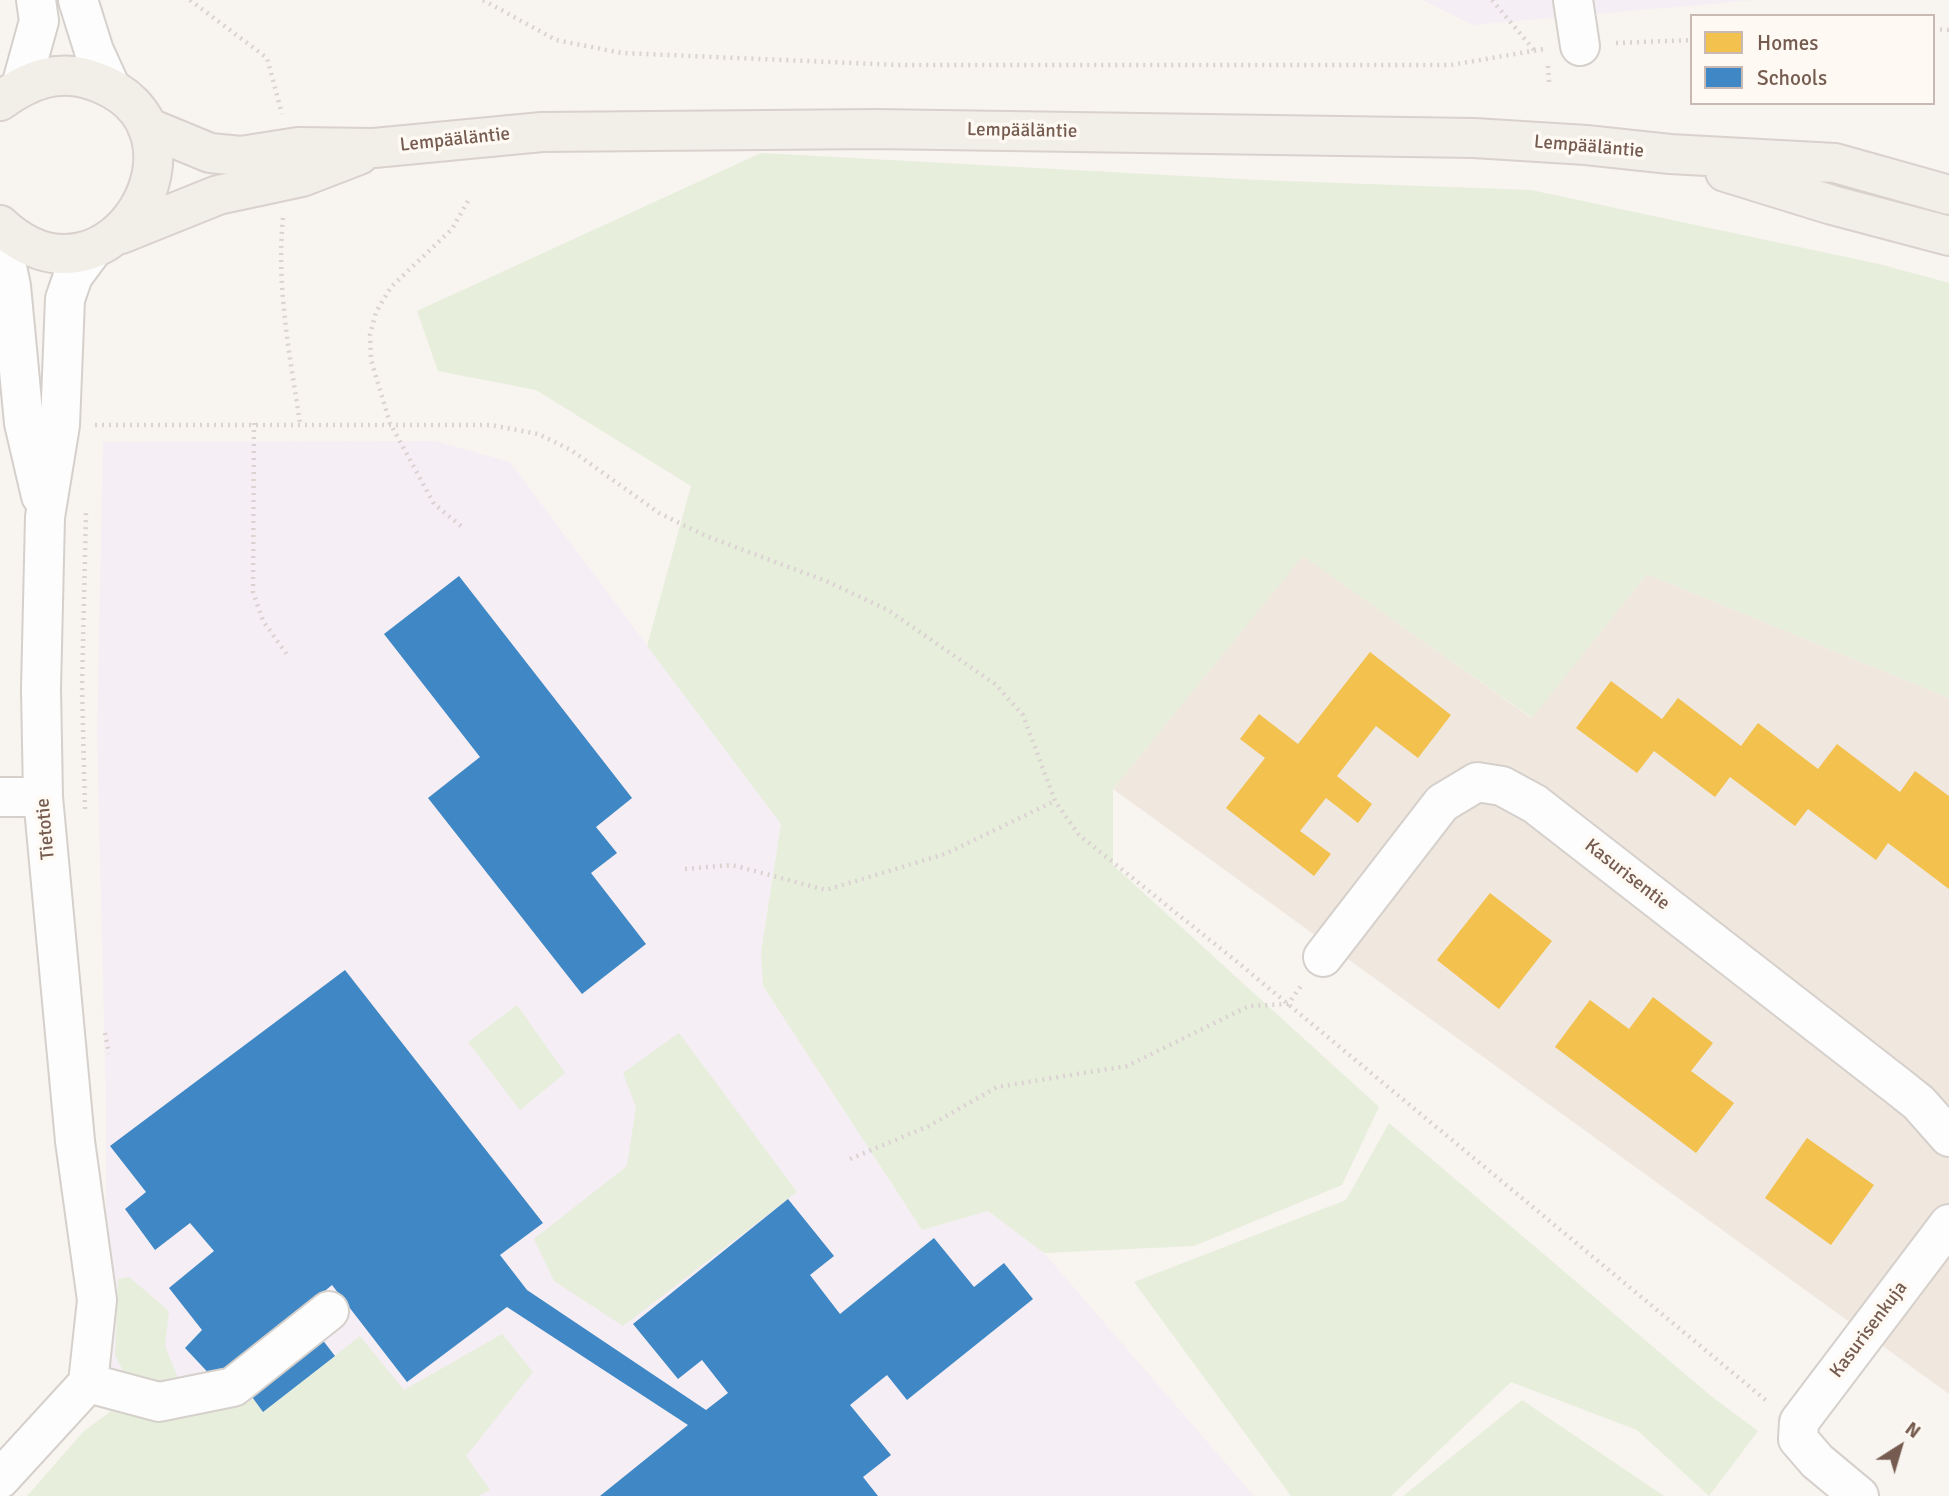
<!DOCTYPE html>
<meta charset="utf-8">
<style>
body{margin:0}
#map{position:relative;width:1949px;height:1496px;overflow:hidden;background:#f8f4f0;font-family:Signika,sans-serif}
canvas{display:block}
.legend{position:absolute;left:1690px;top:14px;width:245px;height:91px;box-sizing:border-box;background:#fef9f3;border:2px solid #c8bab2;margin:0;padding:9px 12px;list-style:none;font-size:21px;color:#765c50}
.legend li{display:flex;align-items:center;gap:14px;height:35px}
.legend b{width:35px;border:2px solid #c8bab2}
.north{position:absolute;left:1865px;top:1412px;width:70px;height:70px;-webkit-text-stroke:5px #fef9f3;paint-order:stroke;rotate:37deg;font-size:19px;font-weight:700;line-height:28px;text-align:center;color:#765c50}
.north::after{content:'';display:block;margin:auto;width:24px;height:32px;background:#765c50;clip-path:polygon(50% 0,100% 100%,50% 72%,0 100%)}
</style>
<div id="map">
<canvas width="1949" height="1496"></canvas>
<ul class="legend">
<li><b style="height:19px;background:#f2c14e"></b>Homes</li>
<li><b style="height:19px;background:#3f88c5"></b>Schools</li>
</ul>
<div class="north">N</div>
</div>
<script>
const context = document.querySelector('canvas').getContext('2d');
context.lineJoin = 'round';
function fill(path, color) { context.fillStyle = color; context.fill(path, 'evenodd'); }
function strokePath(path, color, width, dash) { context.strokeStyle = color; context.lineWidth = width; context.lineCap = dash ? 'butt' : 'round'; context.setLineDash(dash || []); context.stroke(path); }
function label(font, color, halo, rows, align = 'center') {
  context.font = font + ' Signika,sans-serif'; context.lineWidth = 7; context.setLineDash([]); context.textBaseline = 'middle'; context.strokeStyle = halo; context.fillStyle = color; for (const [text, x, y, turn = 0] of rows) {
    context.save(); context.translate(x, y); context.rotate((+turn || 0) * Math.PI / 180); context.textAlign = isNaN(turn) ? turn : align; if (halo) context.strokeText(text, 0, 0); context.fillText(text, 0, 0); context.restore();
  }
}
const residential = new Path2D(`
 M1303,555L1531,718L1647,574L1949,698V1394L1113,789Z`);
const education = new Path2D(`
 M1423,0H1754L1473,25Z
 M435,441L510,462L781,824L761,952L763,986L922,1230L988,1211L1044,1253L1254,1496H149L106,1399V1105L97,735L103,442Z`);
const green = new Path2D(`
 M761,153L1258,180L1531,190L1879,264L1949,283V698L1647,574L1532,718L1303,556L1113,789V865L1379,1107L1342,1185L1194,1246L1044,1253L988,1211L922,1230L763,986L761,952L781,824L647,646L691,486L536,390L438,371L417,311Z
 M517,1005L565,1073L520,1110L468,1042Z
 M679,1033L797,1192L623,1326L554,1281L534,1239L627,1166L636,1107L623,1073Z
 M1389,1123L1711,1396L1758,1431L1709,1496L1637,1430L1511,1382L1391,1496H1291L1134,1282L1346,1200Z
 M129,1277L169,1311L165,1346L181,1385L156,1388L126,1377L115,1355L118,1279Z
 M502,1334L533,1372L466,1456L490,1490L478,1496H27L84,1431L114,1409L181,1419L247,1390L263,1412L360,1336L404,1390Z
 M1522,1400L1664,1496H1403Z`);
const homes = new Path2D(`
 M1370,652L1451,715L1418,758L1376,726L1337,776L1372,804L1358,823L1326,798L1300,831L1331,854L1314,876L1226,808L1265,758L1240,739L1259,714L1298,744Z
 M1611,681L1662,719L1678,698L1741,746L1758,723L1818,769L1837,744L1900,792L1915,771L1949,796V889L1888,843L1876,860L1808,809L1795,826L1730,777L1715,797L1654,751L1637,773L1576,728Z
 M1490,893L1552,941L1499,1009L1437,960Z
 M1653,997L1713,1043L1691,1071L1734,1103L1696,1153L1555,1047L1590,1000L1629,1029Z
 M1807,1138L1874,1185L1831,1245L1765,1198Z`);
const schools = new Path2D(`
 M459,576L632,798L596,827L617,853L591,873L646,944L582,994L428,798L480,757L384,634Z
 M345,970L543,1223L500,1255L527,1290L706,1410L728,1393L702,1360L678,1379L633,1324L788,1199L834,1256L810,1275L840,1314L934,1238L974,1287L1004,1263L1033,1299L907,1400L887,1375L850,1405L891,1455L863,1477L878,1496H600L688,1425L507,1307L407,1382L332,1285L216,1381L185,1348L202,1330L169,1288L214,1251L190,1223L155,1250L125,1209L146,1192L110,1146Z
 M318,1334L335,1356L263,1412L247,1390Z`);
const path = new Path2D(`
 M190,0L267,58L282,114
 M483,0L556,40L622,53L899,65H1451L1544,49
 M1492,0L1534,50
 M1933,29L1949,30
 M1616,43L1692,40
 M1548,66L1549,82
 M283,218C276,285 290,357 300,423
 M254,423L253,592L263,621L288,656
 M95,425H491L538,434L571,450L659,513L706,536L826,581L888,610L995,684L1023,715L1055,801L1079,835L1236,961L1768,1402
 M461,526L434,504L390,423L371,360L370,335L376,312L391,287L452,229L468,201
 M85,809L82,686L86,513
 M685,869L732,865L826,890L945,854L1055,801
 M105,1033L109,1054
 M850,1159L929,1126L997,1087L1127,1066L1249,1006L1288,1004L1301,986`);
const minor = new Path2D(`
 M78,0L94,51L110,86
 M1573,0L1580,46
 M21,86L39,21L36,0
 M0,233L11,286L24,423L41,496
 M93,249L73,276L65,299L60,425L45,517L41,689L43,797L75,1141L97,1300L88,1383L159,1402L233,1387L329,1311
 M0,797H43
 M1323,957L1442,803L1477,782L1502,786L1535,804L1899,1087L1919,1103L1949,1137
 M0,1479L88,1383
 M1859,1496L1817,1461L1798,1439L1799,1422L1949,1224`);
const major = new Path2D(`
 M0,101C29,80 59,68 94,81C227,127 110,328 0,225
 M147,127L210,153L241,156L298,147L374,148L542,132L875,129L1474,138L1586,145L1670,154L1835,163L1949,195
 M1725,172L1832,205L1949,236
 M121,234L218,195L302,177L359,155`);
const streetNames = [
 ["Lempääläntie",1022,131,1],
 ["Lempääläntie",455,140,-6],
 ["Lempääläntie",1589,147,5],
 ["Tietotie",46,829,-95],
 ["Kasurisentie",1627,875,38],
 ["Kasurisenkuja",1869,1330,-53]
];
fill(residential, '#f0e7de');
fill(education, '#f5eef4');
fill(green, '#e7eedc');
fill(homes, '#f2c14e');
fill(schools, '#3f88c5');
strokePath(minor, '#d5d0cb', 42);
strokePath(major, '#d9d1cc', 42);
strokePath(path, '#dad3d1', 4.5, [2, 5]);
strokePath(minor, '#fefdfd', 38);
strokePath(major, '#f2eee8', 38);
label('19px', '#765c50', '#fef9f3', streetNames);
</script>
